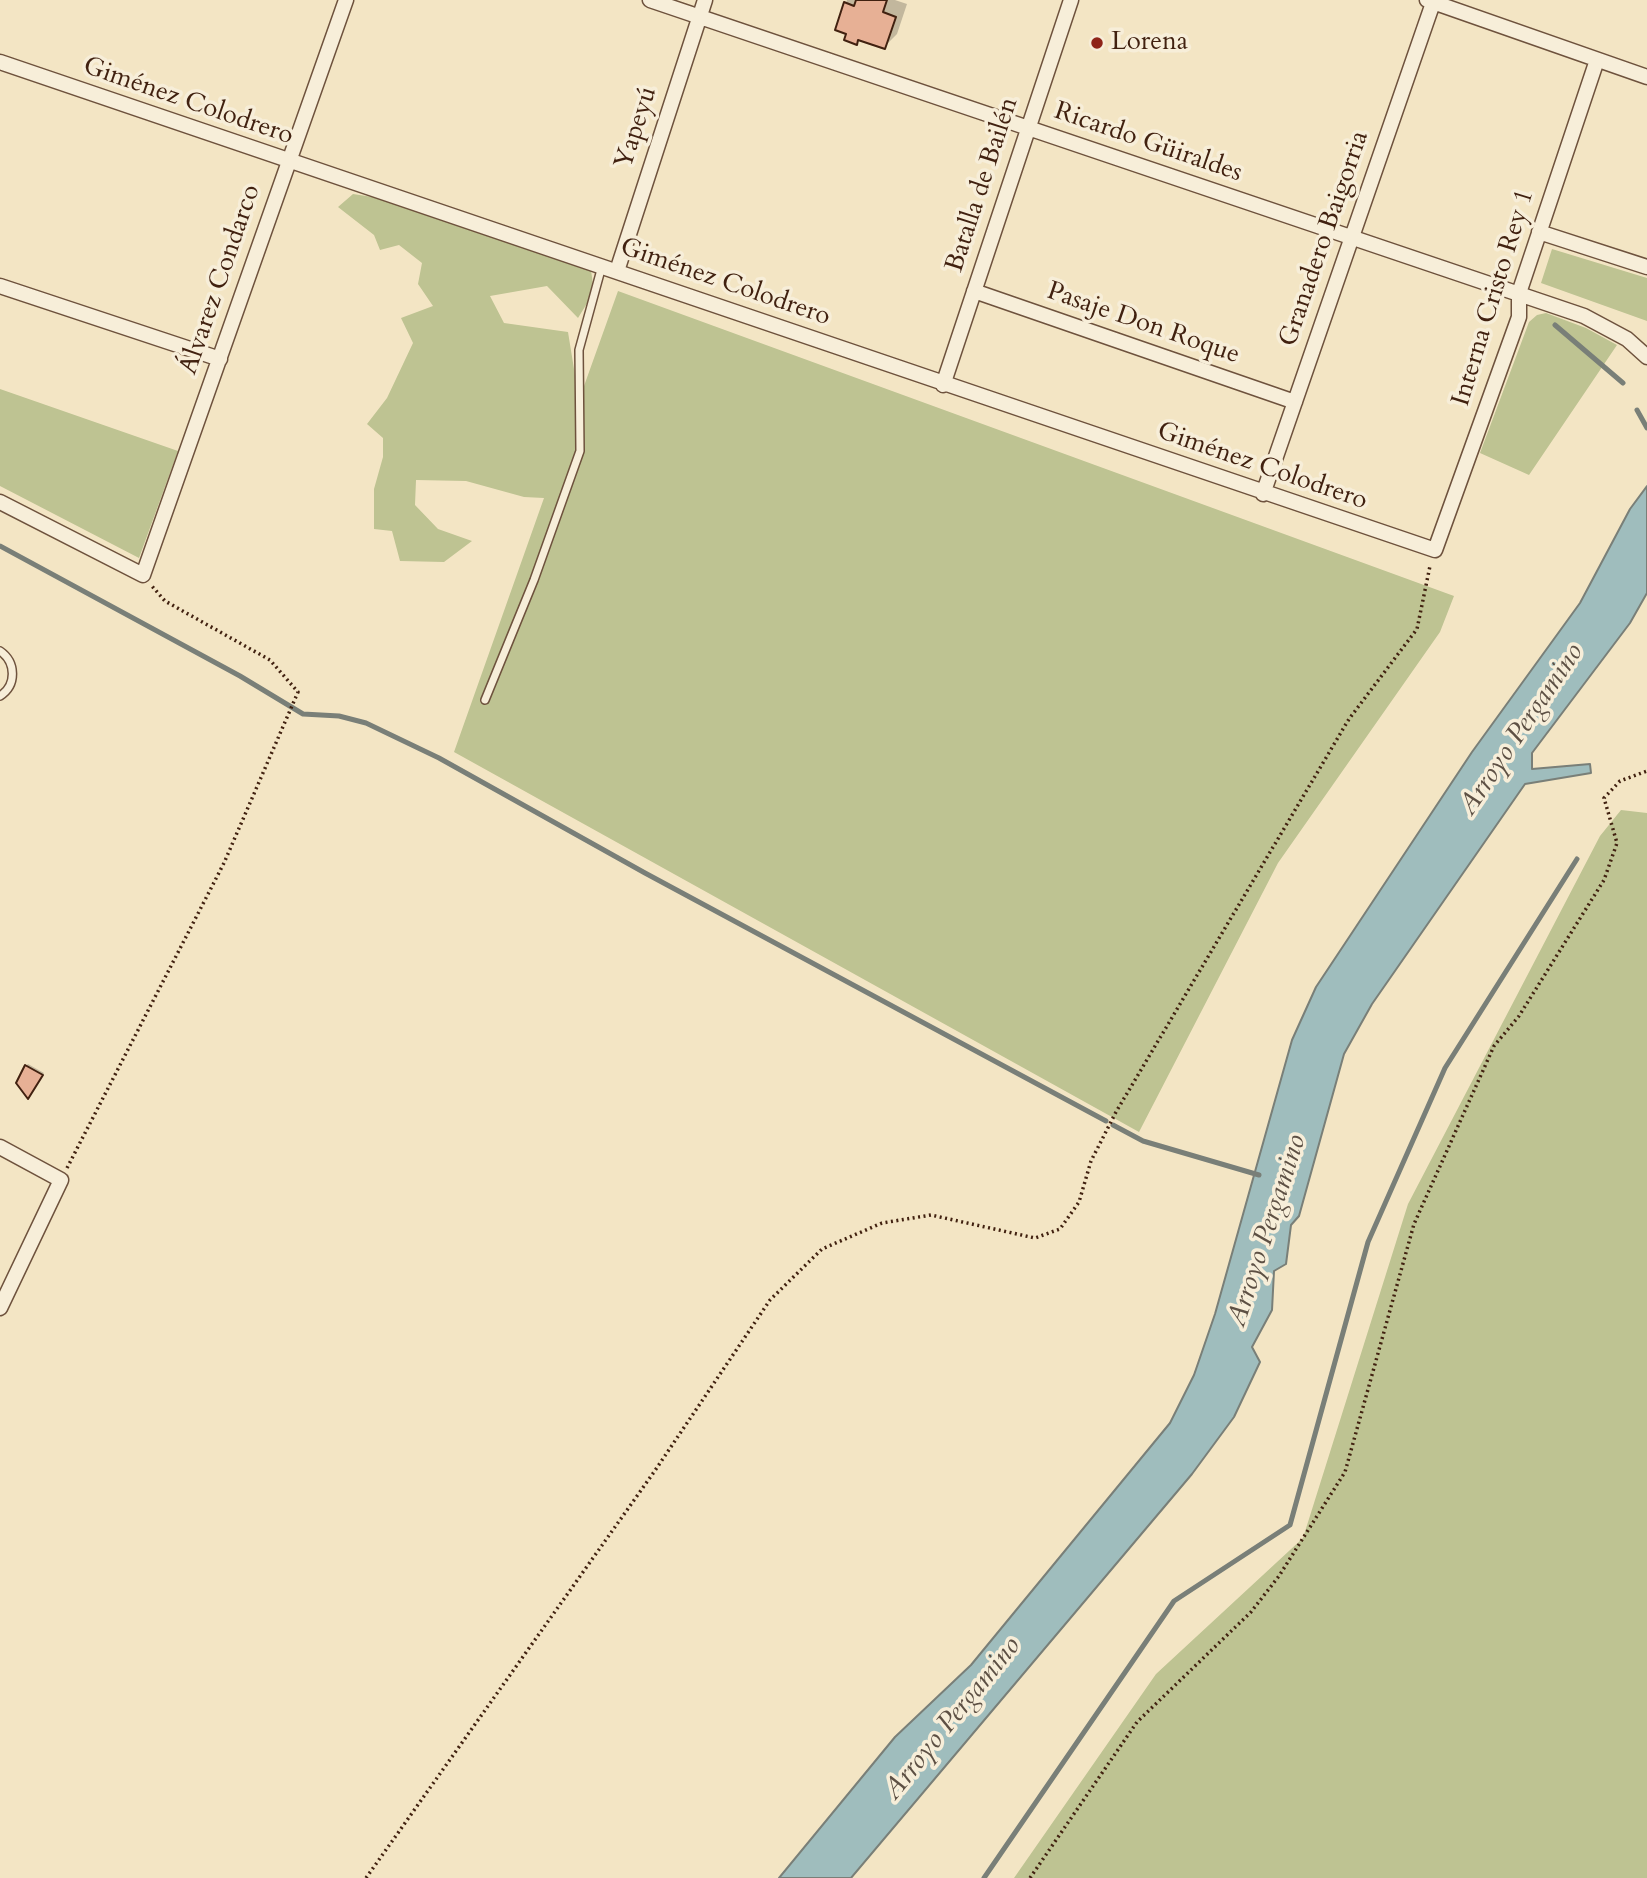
<!DOCTYPE html>
<meta charset="utf-8">
<style>
body{margin:0}
canvas{display:block;background:#f3e5c4}
</style>
<canvas width="1647" height="1878"></canvas>
<script>
const context = document.querySelector('canvas').getContext('2d');
context.lineJoin = 'round';
function fill(path, color) { context.fillStyle = color; context.fill(path, 'evenodd'); }
function strokePath(path, color, width, dash) { context.strokeStyle = color; context.lineWidth = width; context.lineCap = dash ? 'butt' : 'round'; context.setLineDash(dash || []); context.stroke(path); }
function label(font, color, halo, rows, align = 'center') {
  context.font = font + ' Cardo,serif'; context.lineWidth = 7; context.setLineDash([]); context.textBaseline = 'middle'; context.strokeStyle = halo; context.fillStyle = color; for (const [text, x, y, turn = 0] of rows) {
    context.save(); context.translate(x, y); context.rotate((+turn || 0) * Math.PI / 180); context.textAlign = isNaN(turn) ? turn : align; if (halo) context.strokeText(text, 0, 0); context.fillText(text, 0, 0); context.restore();
  }
}
const green = new Path2D(`
 M353,194L392,200L591,270L594,292L578,318L547,286L490,296L504,323L568,332L579,400L618,291L1454,596L1440,632L1278,863L1139,1132L454,752L544,498L524,497L466,481L416,480L415,505L438,529L472,541L444,562L400,561L392,531L374,529V489L383,457V438L367,424L387,398L413,343L401,318L433,306L418,284L422,263L399,245L380,250L374,235L338,207Z
 M1552,249L1647,278V321L1541,283Z
 M1546,313L1586,328L1617,345L1529,475L1480,453L1529,322L1537,315Z
 M0,389L178,451L139,558L0,486Z
 M1621,810L1647,813V1878H1014L1156,1674L1303,1538L1408,1204L1600,836Z`);
const water = new Path2D(`
 M1647,486V593L1630,623L1532,753V769L1590,764L1591,773L1525,784L1372,1004L1344,1054L1299,1216L1291,1225L1286,1264L1274,1271L1272,1310L1252,1347L1260,1362L1234,1417L1192,1474L851,1878H779L895,1737L971,1665L1170,1423L1194,1375L1215,1314L1292,1040L1316,987L1472,752L1580,603L1630,509Z`);
const shadow = new Path2D(`
 M847,0H895L907,4L897,34L884,47L861,38L856,43L848,33L837,29Z
 M28,1064L44,1073L30,1094L26,1066Z`);
const stream = new Path2D(`
 M1555,325L1623,383
 M1637,410L1647,428
 M0,546L240,676L303,714L339,716L366,723L439,758L645,873L1106,1121
 M1113,1125L1143,1141L1259,1175
 M984,1878L1174,1601L1290,1525L1368,1242L1445,1068L1577,859`);
const building = new Path2D(`
 M856,0H887L883,12L896,17L885,49L858,40L857,45L844,40L846,34L835,30L844,2L854,6Z
 M25,1065L43,1075L28,1099L16,1083Z`);
const path = new Path2D(`
 M67,1168L224,863L298,692L270,660L165,601L151,585
 M366,1878L654,1472L770,1300L822,1249L882,1223L931,1215L1035,1238L1060,1229L1079,1202L1091,1161L1116,1112L1349,719L1417,629L1430,566
 M1030,1878L1137,1722L1251,1612L1279,1576L1345,1472L1414,1224L1494,1046L1519,1016L1604,880L1617,843L1604,798L1620,781L1647,771`);
const service = new Path2D(`
 M0,651C16,662 17,685 0,696
 M485,700L534,580L580,451L579,350L602,266`);
const minor = new Path2D(`
 M650,0L1584,316L1627,339L1647,357
 M1427,0L1647,77
 M0,62L1435,550L1519,317V293L1597,60
 M1539,232L1647,267
 M617,271L705,0
 M0,286L220,359
 M974,291L1295,402
 M943,385L1071,0
 M1263,494L1434,0
 M0,502L143,575L346,0
 M0,1147L61,1180L0,1308`);
const markers = [
 [1097,43,7,"#8f2418"]
];
const poiNames = [
 ["Lorena",1111,43]
];
const streetNames = [
 ["Giménez Colodrero",188,102,19],
 ["Yapeyú",637,128,-72],
 ["Ricardo Güiraldes",1148,143,19],
 ["Batalla de Bailén",983,185,-72],
 ["Granadero Baigorria",1325,239,-71],
 ["Álvarez Condarco",221,280,-71],
 ["Giménez Colodrero",725,283,19],
 ["Interna Cristo Rey 1",1494,298,-73],
 ["Pasaje Don Roque",1143,324,19],
 ["Giménez Colodrero",1262,467,19]
];
const waterNames = [
 ["Arroyo Pergamino",1522,730,-56],
 ["Arroyo Pergamino",1268,1231,-72],
 ["Arroyo Pergamino",953,1719,-51]
];
fill(green, '#bec392');
fill(water, '#9fbdbd');
strokePath(water, '#797f78', 2);
fill(shadow, '#0003');
strokePath(stream, '#797f78', 5);
fill(building, '#e7b095');
strokePath(building, '#412110', 2);
strokePath(service, '#6e523d', 10);
strokePath(minor, '#6e523d', 17);
strokePath(path, '#412110', 3.5, [2, 3.5]);
strokePath(service, '#f7eed9', 7);
strokePath(minor, '#f7eed9', 14);
for (const [x, y, r, color] of markers) { const dot = new Path2D(); dot.arc(x, y, r, 0, 2 * Math.PI); context.fillStyle = color; context.fill(dot); strokePath(dot, '#f7eed9', 2.5); }
label('26px', '#412110', '#f7eed9', poiNames, 'left');
label('26px', '#412110', '#f7eed9', streetNames);
label('italic 28px', '#5d5044', '#f7eed9', waterNames);
</script>
